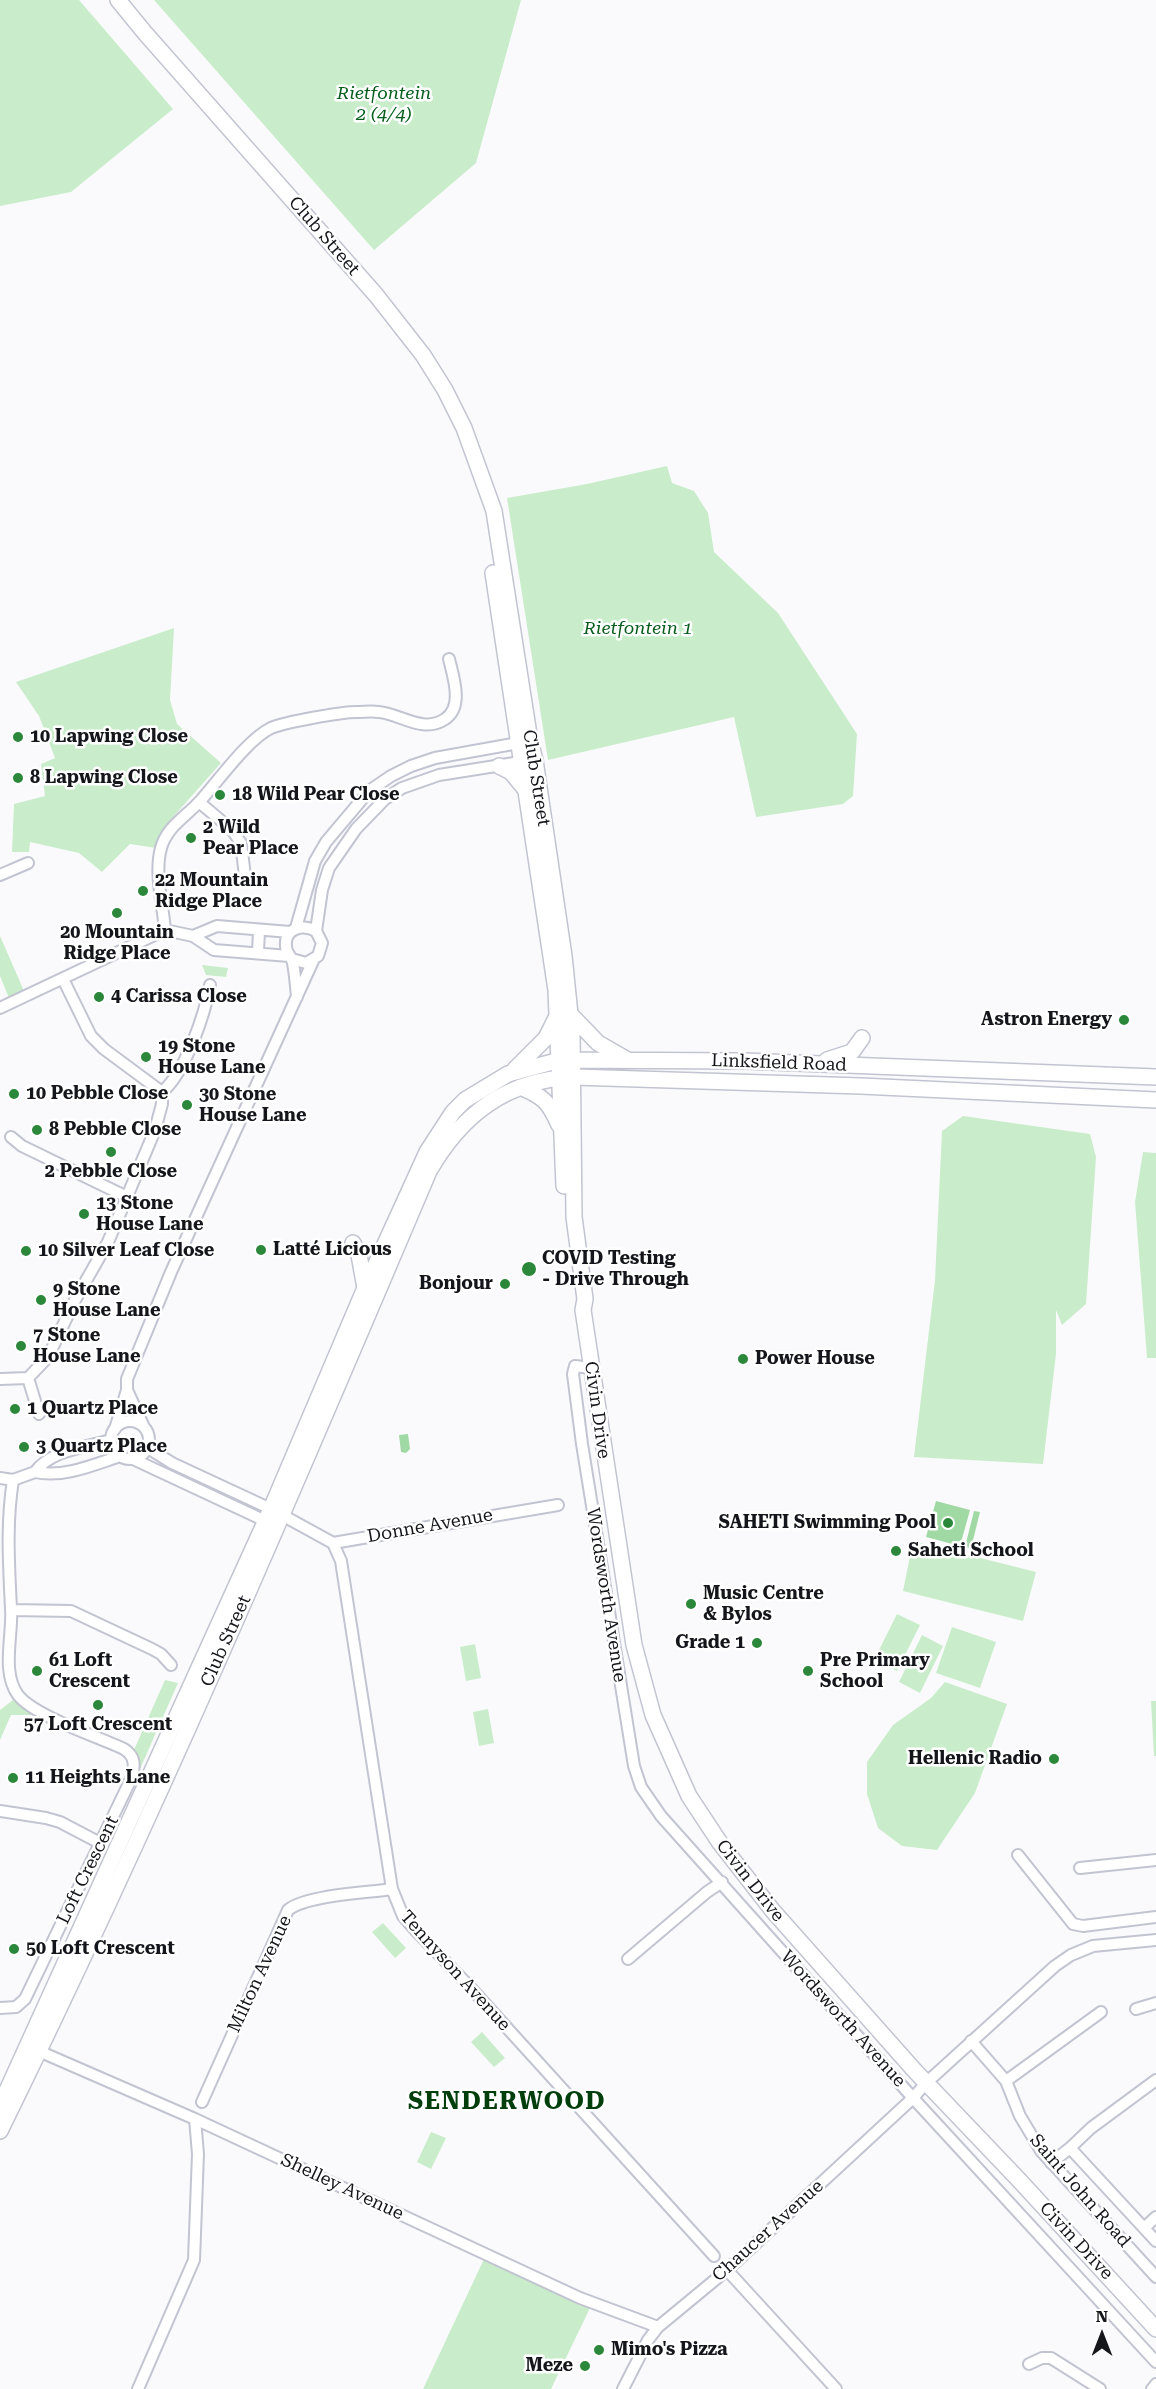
<!DOCTYPE html>
<meta charset="utf-8">
<style>
body{margin:0}
#map{position:relative;width:1156px;height:2389px;overflow:hidden;background:#fafafd;font-family:"Roboto Serif",serif}
canvas{display:block}
.north{position:absolute;left:1072px;top:2305px;width:60px;height:60px;-webkit-text-stroke:4px #fff;paint-order:stroke;rotate:0deg;font-size:16px;font-weight:700;line-height:24px;text-align:center;color:#15161b}
.north::after{content:'';display:block;margin:auto;width:21px;height:27px;background:#15161b;clip-path:polygon(50% 0,100% 100%,50% 72%,0 100%)}
</style>
<div id="map">
<canvas width="1156" height="2389"></canvas>
<div class="north">N</div>
</div>
<script>
const context = document.querySelector('canvas').getContext('2d');
context.lineJoin = 'round';
function fill(path, color) { context.fillStyle = color; context.fill(path, 'evenodd'); }
function strokePath(path, color, width, dash) { context.strokeStyle = color; context.lineWidth = width; context.lineCap = dash ? 'butt' : 'round'; context.setLineDash(dash || []); context.stroke(path); }
function label(font, color, halo, rows, align = 'center') {
  context.font = font + ' "Roboto Serif",serif'; context.lineWidth = 5; context.setLineDash([]); context.textBaseline = 'middle'; context.strokeStyle = halo; context.fillStyle = color; for (const [text, x, y, turn = 0] of rows) {
    context.save(); context.translate(x, y); context.rotate((+turn || 0) * Math.PI / 180); context.textAlign = isNaN(turn) ? turn : align; if (halo) context.strokeText(text, 0, 0); context.fillText(text, 0, 0); context.restore();
  }
}
const green = new Path2D(`
 M0,0H79L173,109L71,192L0,206Z
 M154,0H521L476,163L374,250Z
 M667,466L672,483L694,491L708,513L714,552L778,613L857,734L853,796L843,804L756,817L734,717L548,760L507,498L587,484Z
 M174,628L170,700L177,724L221,763L166,825L156,848L130,844L102,872L79,853L30,842L29,852H12L14,804L45,796L41,764L55,758L39,716L16,682Z
 M0,936L24,991L9,998L0,976Z
 M202,965L228,968L226,977L206,975Z
 M963,1116L1090,1134L1096,1157L1086,1304L1062,1325L1056,1310V1354L1043,1464L914,1457L935,1280L942,1131Z
 M1143,1152L1156,1153V1358H1147L1135,1202Z
 M913,1541L1036,1572L1023,1621L903,1591Z
 M897,1614L920,1625L897,1671L874,1660Z
 M952,1627L996,1642L980,1688L936,1673Z
 M922,1635L943,1646L920,1693L899,1682Z
 M475,1644L481,1678L466,1681L460,1647Z
 M165,1680L178,1683L140,1769L133,1752Z
 M945,1682L1007,1704L975,1793L937,1850L902,1846L878,1828L867,1794V1762L893,1725L931,1698Z
 M13,1700L32,1715H11L0,1740V1710Z
 M1151,1701H1156V1756H1154Z
 M488,1709L494,1743L479,1746L473,1712Z
 M383,1923L406,1948L395,1958L372,1932Z
 M482,2032L505,2058L494,2067L471,2042Z
 M431,2132L446,2138L431,2169L417,2162Z
 M484,2259L590,2308L551,2389H423Z`);
const water = new Path2D(`
 M408,1434L410,1449L406,1453L401,1452L399,1435Z
 M936,1501L970,1510L960,1546L926,1537Z
 M974,1511L980,1512L971,1548L965,1547Z`);
const street = new Path2D(`
 M199,802L232,830L241,843L245,876
 M0,875L28,863
 M296,928L315,861L326,842L369,791L391,776L411,766L435,758L524,742
 M165,930C163,905 154,873 161,848C167,826 187,816 201,800C219,780 248,739 271,728C285,722 341,712 357,712C364,712 372,711 379,712C401,714 423,734 445,719C464,707 453,676 449,659
 M316,931L322,890L329,868L356,829L385,799L402,788L439,775L527,761
 M193,936L217,926L290,932
 M258,952L259,930
 M292,959L306,963L318,956L322,943L316,931C303,924 284,928 286,946C286,953 292,957 293,963C295,974 296,986 297,997
 M63,979L91,1036L104,1049L162,1092
 M0,1008L165,930L193,936L214,950L289,956
 M162,1092C185,1073 205,1014 210,985
 M11,1137L22,1146L125,1196
 M591,1368L575,1366L573,1374L582,1444L634,1766L641,1787L661,1816L913,2098L1156,2362
 M28,1378L39,1414
 M0,1379L28,1378L48,1357L75,1300L108,1242L155,1130L162,1104V1092
 M127,1390L143,1425
 M111 1440a19 19 0 1 1 38 0a19 19 0 1 1-38 0Z
 M115,1429L127,1390V1379L171,1272L313,961
 M148,1448L172,1463L271,1509L333,1543L558,1505
 M133,1459L272,1524
 M35,1472C64,1478 93,1465 120,1456
 M35,1472C52,1449 85,1448 111,1440
 M0,1478L13,1480L35,1472
 M333,1543L341,1561L392,1889L403,1916L418,1933L469,1986L714,2256
 M11,1610L71,1611L152,1649L161,1654L171,1665
 M0,1811L46,1818L60,1822L100,1843
 M1018,1855L1073,1924L1083,1926L1156,1917
 M1080,1868L1156,1860
 M628,1959L707,1892L722,1882
 M0,2008L16,2007L25,1999L132,1777C135,1765 135,1756 124,1749C99,1737 34,1716 18,1695C1,1672 13,1635 11,1609C9,1565 6,1524 13,1480
 M1136,2009L1156,2003
 M971,2041L1006,2081L1020,2116L1041,2151L1156,2277
 M34,2049L195,2119L580,2298L658,2327
 M1156,2080L1091,2128L1070,2148L1156,2241
 M1006,2081L1101,2012
 M202,2102L288,1910C306,1895 367,1893 392,1889
 M1051,2163L1070,2148
 M1144,2228L1156,2217
 M727,2270L836,2389
 M1029,2364L1042,2358H1051L1100,2389
 M138,2389L194,2260L198,2154L195,2119
 M623,2389L648,2340L658,2327L727,2270L913,2098L926,2083L1055,1966L1071,1955L1093,1946L1156,1940
 M1152,2389L1156,2384`);
const secondary = new Path2D(`
 M118,0L145,33L376,295L423,355L445,390L464,428L494,511L530,741L535,760L564,956L572,1034L574,1217L585,1299L583,1310L634,1645L653,1715L689,1796L720,1843L773,1911L915,2071L1019,2180L1156,2329
 M493,573L556,990L564,1186
 M499,766L511,772L525,789
 M570,1014L598,1043L626,1059
 M827,1060L852,1052L862,1038
 M515,1069L546,1038L557,1016
 M520,1087C543,1096 549,1102 559,1125
 M353,1243L359,1255L365,1288
 M0,2106L271,1509L365,1288L427,1152L453,1112L465,1100L508,1074L560,1060L744,1061L1156,1077
 M0,2131C154,1817 292,1494 429,1171C462,1114 506,1080 574,1077L861,1086L1156,1100`);
const markers = [
 [18,737,6,"#2b8739"],
 [18,778,6,"#2b8739"],
 [220,795,6,"#2b8739"],
 [191,838,6,"#2b8739"],
 [143,891,6,"#2b8739"],
 [117,913,6,"#2b8739"],
 [99,997,6,"#2b8739"],
 [1124,1020,6,"#2b8739"],
 [146,1057,6,"#2b8739"],
 [14,1094,6,"#2b8739"],
 [187,1105,6,"#2b8739"],
 [37,1130,6,"#2b8739"],
 [111,1152,6,"#2b8739"],
 [84,1214,6,"#2b8739"],
 [261,1250,6,"#2b8739"],
 [26,1251,6,"#2b8739"],
 [529,1269,8,"#2b8739"],
 [505,1284,6,"#2b8739"],
 [41,1300,6,"#2b8739"],
 [21,1346,6,"#2b8739"],
 [743,1359,6,"#2b8739"],
 [15,1409,6,"#2b8739"],
 [24,1447,6,"#2b8739"],
 [948,1523,6,"#2b8739"],
 [896,1551,6,"#2b8739"],
 [691,1604,6,"#2b8739"],
 [757,1643,6,"#2b8739"],
 [37,1671,6,"#2b8739"],
 [808,1671,6,"#2b8739"],
 [98,1705,6,"#2b8739"],
 [1054,1759,6,"#2b8739"],
 [13,1778,6,"#2b8739"],
 [14,1949,6,"#2b8739"],
 [599,2350,6,"#2b8739"],
 [585,2366,6,"#2b8739"]
];
const parkNames = [
 ["Rietfontein",384,94],
 ["2 (4/4)",384,115],
 ["Rietfontein 1",638,629]
];
const streetNames = [
 ["Club Street",324,236,49],
 ["Club Street",536,778,81],
 ["Linksfield Road",779,1063,2],
 ["Civin Drive",597,1410,82],
 ["Donne Avenue",430,1526,-10],
 ["Wordsworth Avenue",606,1595,81],
 ["Club Street",226,1641,-66],
 ["Loft Crescent",88,1870,-64],
 ["Civin Drive",750,1881,52],
 ["Tennyson Avenue",455,1971,48],
 ["Milton Avenue",260,1974,-65],
 ["Wordsworth Avenue",843,2019,48],
 ["Shelley Avenue",342,2187,25],
 ["Saint John Road",1080,2191,49],
 ["Chaucer Avenue",768,2231,-42],
 ["Civin Drive",1076,2241,47]
];
const poiNames = [
 ["10 Lapwing Close",30,737],
 ["8 Lapwing Close",30,778],
 ["18 Wild Pear Close",232,795],
 ["2 Wild",203,828],
 ["Pear Place",203,849],
 ["22 Mountain",155,881],
 ["Ridge Place",155,902],
 ["20 Mountain",117,933,"center"],
 ["Ridge Place",117,954,"center"],
 ["4 Carissa Close",111,997],
 ["Astron Energy",1112,1020,"right"],
 ["19 Stone",158,1047],
 ["House Lane",158,1068],
 ["10 Pebble Close",26,1094],
 ["30 Stone",199,1095],
 ["House Lane",199,1116],
 ["8 Pebble Close",49,1130],
 ["2 Pebble Close",111,1172,"center"],
 ["13 Stone",96,1204],
 ["House Lane",96,1225],
 ["Latté Licious",273,1250],
 ["10 Silver Leaf Close",38,1251],
 ["COVID Testing",542,1259],
 ["- Drive Through",542,1280],
 ["Bonjour",493,1284,"right"],
 ["9 Stone",53,1290],
 ["House Lane",53,1311],
 ["7 Stone",33,1336],
 ["House Lane",33,1357],
 ["Power House",755,1359],
 ["1 Quartz Place",27,1409],
 ["3 Quartz Place",36,1447],
 ["SAHETI Swimming Pool",936,1523,"right"],
 ["Saheti School",908,1551],
 ["Music Centre",703,1594],
 ["& Bylos",703,1615],
 ["Grade 1",745,1643,"right"],
 ["61 Loft",49,1661],
 ["Crescent",49,1682],
 ["Pre Primary",820,1661],
 ["School",820,1682],
 ["57 Loft Crescent",98,1725,"center"],
 ["Hellenic Radio",1042,1759,"right"],
 ["11 Heights Lane",25,1778],
 ["50 Loft Crescent",26,1949],
 ["Mimo's Pizza",611,2350],
 ["Meze",573,2366,"right"]
];
const districtNames = [
 ["SENDERWOOD",507,2102]
];
fill(green, '#c9edca');
fill(water, '#a0d9a3');
strokePath(street, '#c2c4d1', 14);
strokePath(secondary, '#c2c4d1', 18);
strokePath(street, '#fff', 10);
strokePath(secondary, '#fff', 15);
for (const [x, y, r, color] of markers) { const dot = new Path2D(); dot.arc(x, y, r, 0, 2 * Math.PI); context.fillStyle = color; context.fill(dot); strokePath(dot, '#fff', 2); }
label('italic 18px', '#075e1c', '#fff', parkNames);
label('18px', '#15161b', '#fff', streetNames);
label('bold 18px', '#15161b', '#fff', poiNames, 'left');
context.letterSpacing = '1.5px';
label('bold 24px', '#003e0c', '#fff', districtNames);
context.letterSpacing = '0px';
</script>
